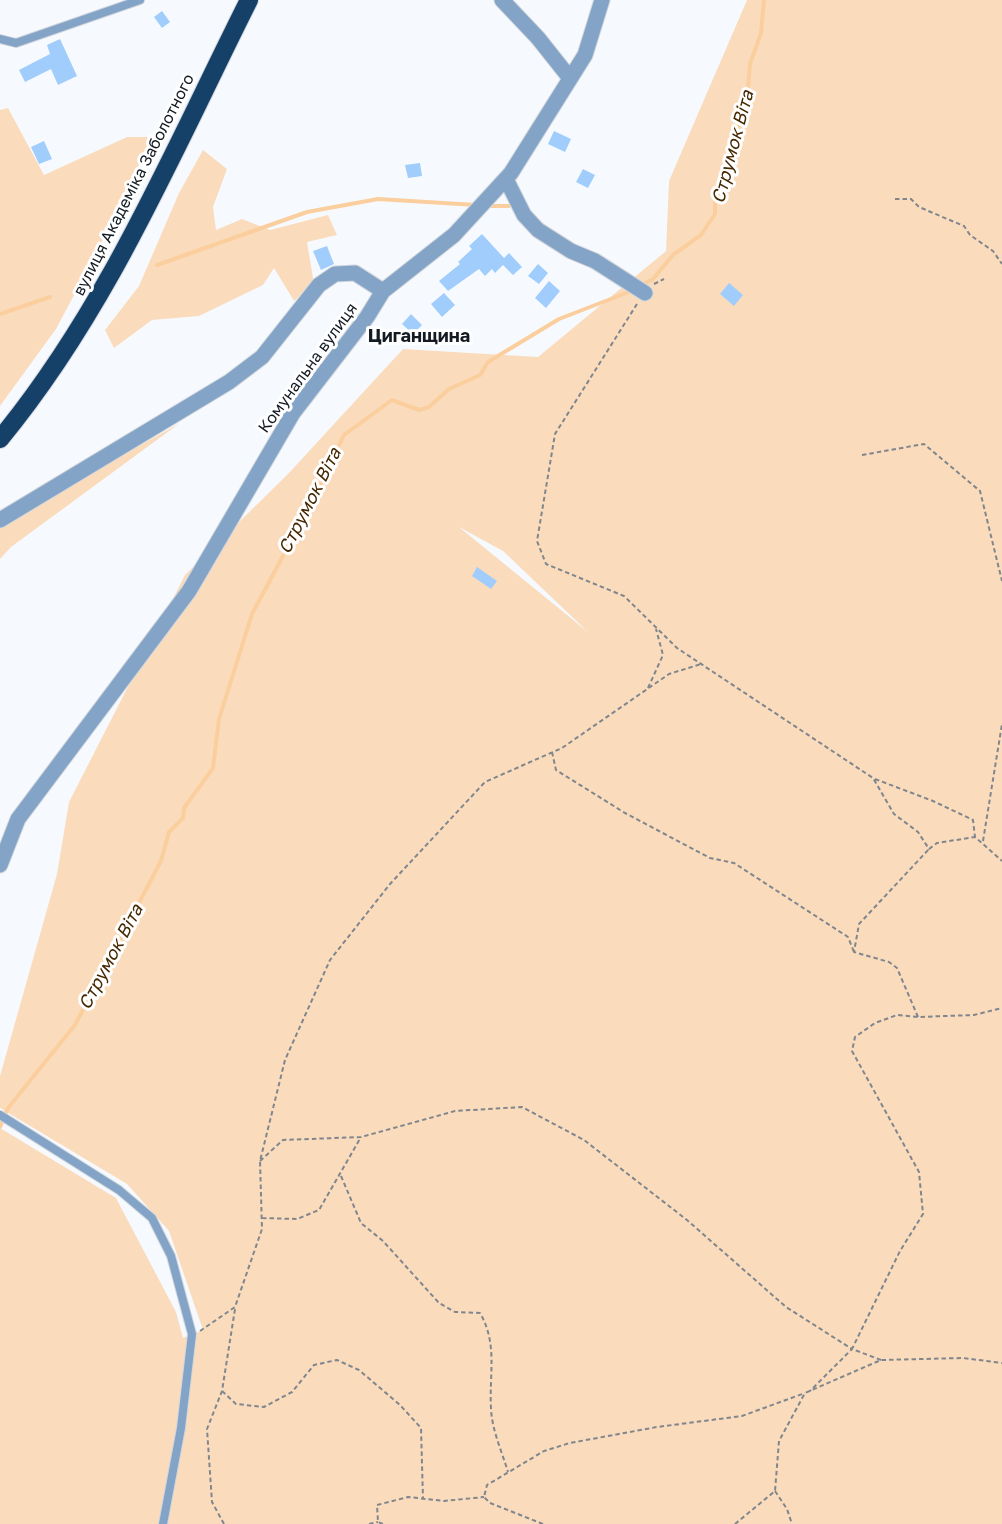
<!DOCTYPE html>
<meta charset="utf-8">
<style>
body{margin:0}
canvas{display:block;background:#f6faff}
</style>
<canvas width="1002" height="1524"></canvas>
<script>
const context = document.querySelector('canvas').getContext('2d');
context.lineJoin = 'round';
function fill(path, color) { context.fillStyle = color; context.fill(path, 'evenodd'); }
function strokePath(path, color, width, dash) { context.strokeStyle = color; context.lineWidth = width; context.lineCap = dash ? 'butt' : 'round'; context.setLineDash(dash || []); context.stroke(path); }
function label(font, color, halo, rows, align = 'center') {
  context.font = font + ' "Golos Text",sans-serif'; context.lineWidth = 6; context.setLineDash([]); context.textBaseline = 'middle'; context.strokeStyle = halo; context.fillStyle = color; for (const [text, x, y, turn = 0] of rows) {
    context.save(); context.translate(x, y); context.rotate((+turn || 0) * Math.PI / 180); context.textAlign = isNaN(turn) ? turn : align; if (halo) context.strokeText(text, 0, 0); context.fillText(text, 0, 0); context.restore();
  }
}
const green = new Path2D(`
 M747,0H1002V1524H0V1128L116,1198L176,1312L183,1338L203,1330L169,1231L127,1184L0,1108V1076L57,874L69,802L185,575L288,474L403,349L538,357L666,251L669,181ZM459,527L503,551L588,632Z
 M8,108L44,175L127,137H152L98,250L56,329L0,406V110Z
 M203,150L227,169L213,207L216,230L242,219L270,230L328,215L337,235L307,242L314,284L294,301L274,268L263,285L199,316L152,320L114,348L105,330L139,286L179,193Z
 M180,423L11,547L0,559V524Z`);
const stream = new Path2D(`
 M486,206H509
 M157,265L307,212L378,199L476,205
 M640,286L653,279L673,255L701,235L715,214V202L726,179L733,139L746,110L750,64L761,33L764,0
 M0,314L50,297
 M0,1127L8,1108L75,1025L161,861L169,832L183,818L184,808L213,768L219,719L252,614L315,496L344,435L392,400L419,410L429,407L449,389L480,375L488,362L559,319L634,290`);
const building = new Path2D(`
 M162,11L170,22L162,28L154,17Z
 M60,39L77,76L58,85L51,69L25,82L19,70L50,54L47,45Z
 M554,131L571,139L565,152L548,144Z
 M44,141L52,159L39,164L31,147Z
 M420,163L422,176L408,178L405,165Z
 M583,169L595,175L588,188L576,182Z
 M482,234L504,258L509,253L522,267L513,275L503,265L495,273L492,269L485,276L479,269L448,291L439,281L460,264L458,262L472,249L469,246Z
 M327,246L334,264L321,270L313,251Z
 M538,264L548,273L539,284L528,276Z
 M549,281L560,291L546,308L535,298Z
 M729,283L743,295L734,306L720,294Z
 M444,293L455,305L442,317L431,304Z
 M411,314L422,325L413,334L402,324Z
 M477,567L497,581L491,589L472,576Z`);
const path = new Path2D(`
 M895,199H911L919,207L964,226L970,235L993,251L1002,264
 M654,284L664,279
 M637,304L555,434L537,541L546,564L624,596L677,648L873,778L894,814L918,832L929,849L937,843L975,837L1002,861
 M862,455L924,444L980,491L1002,581
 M648,688L663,655L656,629
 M552,752L556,770L625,813L710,858L734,863L848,937L854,952
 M875,779L933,801L973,820L975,837
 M983,841L1002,724
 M918,1017L897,968L889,962L854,952L859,924L929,849
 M260,1161L283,1140L361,1137L455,1111L522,1107L584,1140L687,1220L786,1307L852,1349L810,1391
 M341,1176L361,1223L383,1241L439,1303L455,1312L480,1313C498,1344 489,1375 491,1409C492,1430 502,1452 508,1472
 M262,1218L297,1219L319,1210L361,1137
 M200,1331L235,1307L262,1229L260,1161L285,1060L330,960L390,884L485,782L562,748L669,674L701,664
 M881,1360L852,1349L900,1251L923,1214L919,1172L852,1051L855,1037L875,1023L897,1015L918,1017L974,1015L1002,1008
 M222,1391L236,1404L264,1407L292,1392L314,1365L337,1360L359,1370L400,1405L421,1428L423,1499
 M775,1491L787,1509L792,1524
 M224,1524L212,1502L207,1429L222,1391L235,1309
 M369,1524L378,1522
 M383,1524L378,1522L377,1505L408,1497L444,1501L484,1497
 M543,1524L490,1503L484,1497L487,1485L544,1451L570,1443L657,1427L742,1416L805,1393
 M735,1524L775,1491L779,1441L805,1393L881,1360L963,1358L1002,1363`);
const lane = new Path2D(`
 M0,39L16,43L140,0
 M0,1115L119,1190L152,1218L171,1256L192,1334L181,1428L163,1524`);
const street = new Path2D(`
 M502,0L538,38L569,77
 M506,179L524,215L538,230L571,251L595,261L645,293
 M0,520L229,382L262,357L319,285L335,274L355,273L383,291
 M0,865L18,819L189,591L293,413L367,317L383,291L454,235L511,173L585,55L602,0`);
const highway = new Path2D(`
 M0,439C108,308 173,151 249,0`);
const streetNames = [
 ["вулиця Академіка Заболотного",134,185,-63],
 ["Комунальна вулиця",308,368,-54]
];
const waterNames = [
 ["Струмок Віта",733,147,-75],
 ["Струмок Віта",310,501,-63],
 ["Струмок Віта",111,957,-62]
];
const neighbourhoodNames = [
 ["Циганщина",419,336]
];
fill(green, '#fadcbd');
strokePath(stream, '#fbce9e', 4);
fill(building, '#a0cdfb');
strokePath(lane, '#d2d6dc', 10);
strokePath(street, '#d2d6dc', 17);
strokePath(highway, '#d2d6dc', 20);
strokePath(path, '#81868d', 2, [4.5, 3]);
strokePath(lane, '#83a4c7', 8);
strokePath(street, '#83a4c7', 15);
strokePath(highway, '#154169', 18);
label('16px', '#141b23', '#fff', streetNames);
label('italic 18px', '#452800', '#fff', waterNames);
label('bold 18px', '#141b23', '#fff', neighbourhoodNames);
</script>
